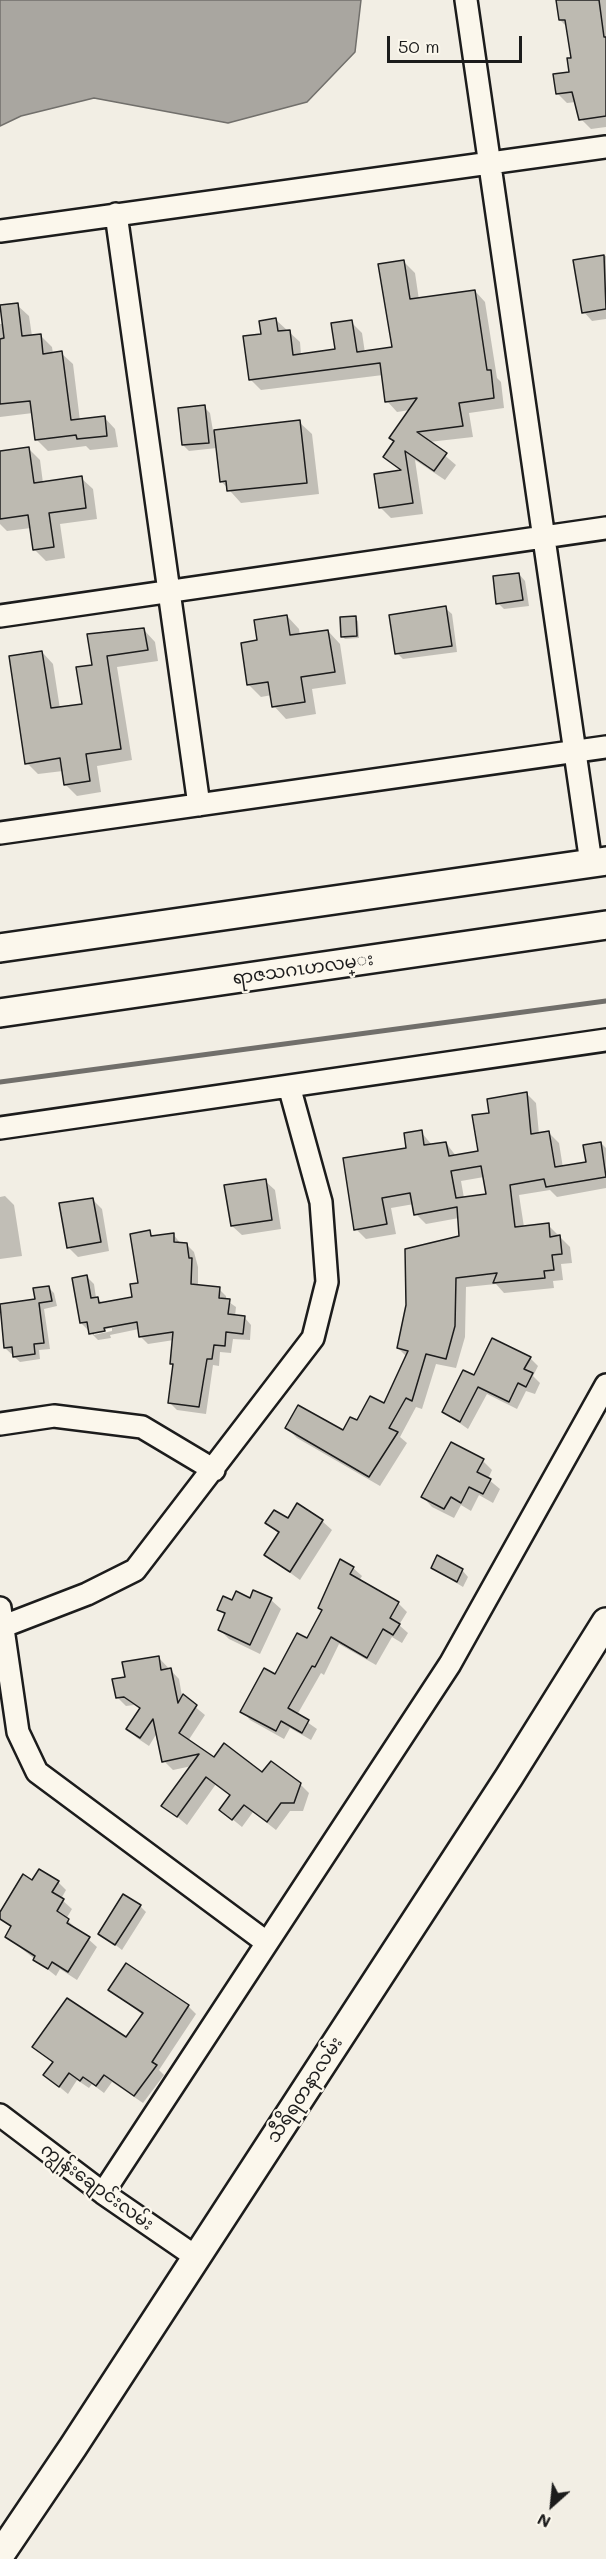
<!DOCTYPE html>
<meta charset="utf-8">
<style>
body{margin:0}
#map{position:relative;width:606px;height:2559px;overflow:hidden;background:#f2eee4;font-family:Mali,sans-serif}
canvas{display:block}
.north{position:absolute;left:522px;top:2475px;width:60px;height:60px;-webkit-text-stroke:4px #fbf7ec;paint-order:stroke;rotate:207deg;font-size:16px;font-weight:700;line-height:24px;text-align:center;color:#1c1c1c}
.north::after{content:'';display:block;margin:auto;width:21px;height:27px;background:#1c1c1c;clip-path:polygon(50% 0,100% 100%,50% 72%,0 100%)}
.scale{position:absolute;left:387px;top:36px;width:135px;height:27px;box-sizing:border-box;border:3px solid #1c1c1c;border-top:0;padding-left:8px;font-size:18px;line-height:21px;white-space:nowrap;color:#1c1c1c;-webkit-text-stroke:4px #fbf7ec;paint-order:stroke}
</style>
<div id="map">
<canvas width="606" height="2559"></canvas>
<div class="north">N</div>
<div class="scale">50 m</div>
</div>
<script>
const context = document.querySelector('canvas').getContext('2d');
context.lineJoin = 'round';
function fill(path, color) { context.fillStyle = color; context.fill(path, 'evenodd'); }
function strokePath(path, color, width, dash) { context.strokeStyle = color; context.lineWidth = width; context.lineCap = dash ? 'butt' : 'round'; context.setLineDash(dash || []); context.stroke(path); }
function label(font, color, halo, rows, align = 'center') {
  context.font = font + ' Mali,"Noto Sans Myanmar",sans-serif'; context.lineWidth = 4.5; context.setLineDash([]); context.textBaseline = 'middle'; context.strokeStyle = halo; context.fillStyle = color; for (const [text, x, y, turn = 0] of rows) {
    context.save(); context.translate(x, y); context.rotate((+turn || 0) * Math.PI / 180); context.textAlign = isNaN(turn) ? turn : align; if (halo) context.strokeText(text, 0, 0); context.fillText(text, 0, 0); context.restore();
  }
}
const water = new Path2D(`
 M0,0H361L355,52L307,102L228,123L94,98L21,116L0,126Z`);
const shadow = new Path2D(`
 M558,0H606V127L591,129L581,119L576,102L567,103L557,93L571,73L573,59L568,28L560,20Z
 M606,256V319L592,321L584,312L574,261Z
 M404,262L415,273L419,300L475,291L485,302L497,378L501,382L504,408L469,413L473,437L429,442L456,465L445,480L415,460L423,514L391,518L380,507L402,472L385,457L410,410L397,412L387,401L383,375L261,390L250,379L262,335L276,320L300,342L301,355L337,350L351,322L362,333L365,353L393,348Z
 M17,305L29,316L32,336L40,335L52,347L53,354L61,353L73,364L80,421L104,417L115,429L118,447L90,450L86,446L48,451L37,440L33,413L0,417V324H4Z
 M204,407L210,413L213,431L299,422L312,434L319,494L241,503L221,481L217,448L189,451L183,445Z
 M28,448L40,460L43,483L81,478L93,489L97,519L60,524L65,558L46,561L34,549L31,528L7,531L0,524V452Z
 M519,574L525,581L529,606L504,609L498,603Z
 M445,608L452,614L457,652L403,659L397,653Z
 M287,616L299,629L300,635L328,631L340,644L346,684L312,689L316,714L286,719L274,706L272,695L261,697L249,685L259,642Z
 M355,618L358,621L359,638L345,639L342,636Z
 M144,630L155,642L158,661L117,667L132,760L97,766L101,792L77,796L65,784L63,771L38,774L27,763L42,652L53,664L60,709L84,705L93,666L89,635Z
 M526,1093L536,1103L539,1134L549,1133L559,1143L563,1168L588,1163L601,1143L606,1148V1188L557,1197L550,1190L519,1195L524,1227L548,1225L570,1247L572,1263L561,1264L563,1280L553,1281L554,1288L504,1293L496,1284L466,1287L465,1337L456,1368L436,1364L422,1409L416,1407L400,1437L407,1443L380,1486L297,1438L287,1428L344,1432L385,1405L407,1357L398,1348L461,1237L459,1218L426,1224L416,1214L414,1204L391,1208L396,1234L366,1239L356,1229L421,1132L432,1145L446,1143L456,1156L480,1152L491,1114ZM484,1177L488,1195L464,1198L461,1181Z
 M265,1181L275,1190L281,1229L242,1235L232,1226Z
 M5,1196L14,1205L22,1256L0,1259V1197Z
 M93,1200L102,1209L109,1251L78,1257L68,1247Z
 M149,1232L154,1237L173,1234L181,1244H186L194,1252L198,1267V1286L219,1289L226,1296V1300L236,1307L235,1316L244,1317L251,1325L250,1340L233,1339L231,1353L220,1352L219,1366L213,1365L206,1414L177,1410L170,1403L174,1367L171,1364L174,1340L148,1344L141,1337L139,1329L110,1335L111,1338L98,1340L81,1323L87,1277L94,1284L96,1298L104,1304L134,1299L140,1284ZM112,1328V1331L94,1335V1331Z
 M48,1287L54,1293L57,1306L44,1309L50,1349L39,1350L40,1359L20,1362L5,1348L0,1305L36,1300Z
 M530,1358L538,1366L533,1376L540,1383L535,1394L526,1391L517,1409L487,1394L468,1429L444,1412L475,1377Z
 M483,1461L492,1470L488,1479L500,1489L493,1503L479,1495L471,1511L461,1505L454,1518L432,1507L423,1497Z
 M288,1520L322,1521L332,1530L300,1580L266,1555L279,1534L267,1523Z
 M353,1568L362,1576L359,1581L398,1603L407,1612L399,1625L408,1633L402,1643L392,1637L376,1665L339,1644L324,1675L321,1673L297,1715L317,1729L311,1740L290,1728L284,1739L250,1720L242,1711L308,1640Z
 M432,1568L462,1570L468,1577L463,1587Z
 M250,1600H271L281,1609L260,1654L229,1639L220,1630L226,1616L219,1609L232,1602Z
 M158,1657L179,1679L182,1696L205,1715L188,1741L214,1759L300,1784L309,1793L303,1811H290L276,1830L253,1812L242,1827L221,1810L231,1796L216,1784L187,1825L163,1805L192,1766L173,1770L164,1761L157,1733L149,1746L137,1738L128,1729L141,1710L134,1705L126,1706L117,1697L126,1678Z
 M33,1882H58L66,1890L61,1899L72,1909L66,1919L97,1947L77,1980L60,1969L56,1976L7,1937L12,1928L0,1919V1914Z
 M140,1906L146,1912L122,1950L100,1933Z
 M110,1990L188,2006L196,2014L159,2070L164,2075L143,2103L112,2082L104,2093L92,2084L89,2088L77,2080L68,2094L45,2075L53,2063L34,2047L127,2040L143,2015Z`);
const stream = new Path2D(`
 M0,1082L606,1001`);
const building = new Path2D(`
 M556,0H599L604,37H606V116L579,120L572,92L556,94L553,74L569,72L567,58H571L565,20H559Z
 M604,255L606,309L582,313L573,260Z
 M404,260L410,299L475,290L487,370H491L494,398L459,403L463,426L417,432L447,453L434,471L405,451L413,503L379,508L374,474L401,470L383,457L394,441L389,438L417,398L385,402L380,363L249,380L243,336L261,334L259,321L276,318L278,331L290,330L293,355L335,349L331,323L352,320L357,352L392,347L378,264Z
 M18,303L22,336L41,334L43,354L62,351L71,420L105,416L107,436L77,439L76,435L35,440L30,401L0,404V339L4,338L0,305Z
 M205,405L209,443L182,445L178,408Z
 M300,420L307,483L227,491L226,481L220,482L214,430Z
 M29,447L34,483L82,476L86,508L49,513L54,547L33,550L28,515L0,519V451Z
 M519,573L523,600L496,604L493,576Z
 M446,606L452,646L395,654L389,615Z
 M287,615L290,635L328,630L335,672L301,677L305,702L272,707L268,682L247,685L241,643L257,640L254,620Z
 M356,616L357,636L341,637L340,617Z
 M144,628L148,650L107,656L121,749L86,754L90,781L64,785L60,758L25,764L9,656L42,651L51,708L82,704L76,667L92,665L87,634Z
 M527,1092L531,1134L549,1131L555,1167L586,1162L583,1145L601,1142L606,1177L546,1187L544,1179L510,1185L515,1227L549,1223L550,1237L560,1235L562,1254L552,1255L554,1270L544,1271L545,1278L493,1283L497,1273L456,1278L455,1326L446,1359L426,1354L412,1401L406,1398L389,1428L398,1432L369,1477L285,1428L298,1405L343,1430L350,1417L357,1420L370,1396L384,1403L408,1351L397,1348L406,1305L405,1249L459,1236L457,1207L414,1215L410,1193L382,1198L387,1224L354,1230L343,1158L406,1148L404,1133L422,1130L424,1145L446,1142L449,1156L478,1151L472,1115L489,1113L487,1099ZM481,1166L486,1194L456,1198L451,1171Z
 M266,1179L272,1220L231,1226L224,1185Z
 M93,1198L101,1242L67,1248L59,1203Z
 M150,1230L151,1236L174,1233V1242L187,1243L189,1258H192L191,1284L220,1287L219,1298L230,1299L228,1314L245,1316L243,1334L226,1332L225,1346L214,1345L212,1359H207L199,1407L168,1403L173,1364H170L173,1332L139,1337L137,1322L104,1328L105,1331L89,1334L87,1322L80,1323L72,1278L87,1275L91,1298L98,1297L99,1303L132,1297L130,1284L138,1283L130,1234Z
 M49,1286L52,1301L39,1303L44,1343L34,1344L35,1354L13,1357L12,1347L4,1348L0,1304L35,1299L33,1288Z
 M492,1338L531,1357L524,1369L533,1373L526,1387L518,1383L509,1402L478,1387L460,1422L442,1412L463,1370L474,1375Z
 M451,1442L484,1459L477,1472L491,1479L483,1494L469,1487L461,1503L451,1497L444,1509L421,1497Z
 M297,1503L323,1520L290,1572L264,1555L279,1532L265,1523L274,1510L288,1518Z
 M437,1555L463,1569L457,1582L431,1568Z
 M340,1559L354,1567L350,1574L399,1602L390,1618L400,1624L393,1635L383,1629L367,1658L331,1637L315,1667L312,1666L288,1708L309,1720L302,1733L281,1721L276,1731L240,1712L264,1668L275,1674L297,1633L307,1638L322,1610L318,1608Z
 M253,1590L272,1598L250,1645L218,1630L225,1613L217,1610L223,1596L232,1600L236,1591L250,1598Z
 M159,1656L161,1670L171,1668L178,1703L183,1694L197,1705L179,1733L214,1757L224,1743L262,1772L271,1761L301,1783L294,1803H281L267,1822L244,1805L232,1820L219,1810L230,1795L206,1777L177,1817L161,1806L199,1754L162,1762L153,1719L140,1738L126,1729L140,1708L124,1697L116,1698L112,1679L125,1677L122,1662Z
 M39,1869L59,1881L52,1892L64,1899L57,1911L69,1919L67,1923L90,1937L68,1972L52,1962L48,1969L33,1960L35,1956L5,1937L11,1926L0,1919V1912L23,1874L32,1880Z
 M123,1894L141,1905L115,1945L98,1934Z
 M126,1963L189,2005L152,2062L157,2065L134,2096L104,2075L96,2086L83,2077L80,2081L69,2073L59,2087L43,2075L53,2062L32,2047L67,1998L126,2037L143,2013L108,1990Z`);
const minor = new Path2D(`
 M466,0L591,863
 M116,214L199,805
 M0,231L606,147
 M0,616L606,528
 M0,833L606,747
 M0,1128L606,1040
 M0,1424L54,1416L142,1427L214,1470
 M0,1608L18,1732L37,1772L266,1942
 M4,1626L87,1594L135,1570L313,1338L327,1282L321,1202L289,1086
 M0,2115L103,2193L196,2257
 M103,2193L450,1664L606,1385`);
const major = new Path2D(`
 M0,948L606,861
 M0,1013L606,925
 M0,2555L73,2447L509,1777L606,1622`);
const streetNames = [
 ["ရာဇသဂၤဟလမ္း",303,969,-8],
 ["သီရိရတနာလမ်း",305,2090,-57],
 ["ကျွန်းချောင်းလမ်း",97,2187,36]
];
fill(water, '#a9a6a0');
strokePath(water, '#716f6b', 1.5);
fill(shadow, '#0003');
strokePath(stream, '#716f6b', 5);
fill(building, '#bdbab1');
strokePath(building, '#1c1c1c', 1.5);
strokePath(minor, '#1c1c1c', 26);
strokePath(major, '#1c1c1c', 32);
strokePath(minor, '#fbf7ec', 21);
strokePath(major, '#fbf7ec', 27);
label('18px', '#1c1c1c', '#fbf7ec', streetNames);
</script>
